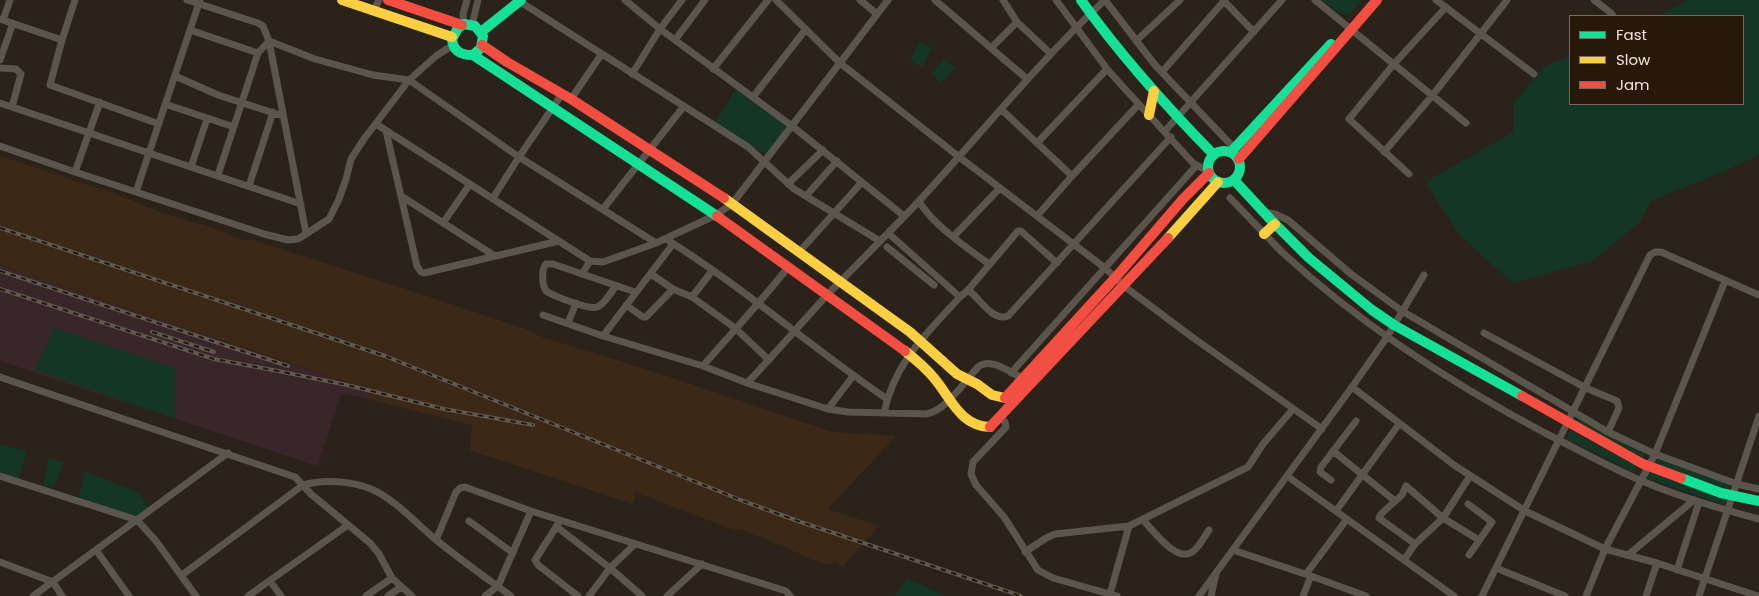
<!DOCTYPE html>
<style>
body{margin:0}
#map{position:relative;width:1759px;height:596px;overflow:hidden;background:#2b221a;font-family:Poppins,sans-serif}
canvas{display:block}
.legend{position:absolute;left:1569px;top:15px;width:175px;height:90px;box-sizing:border-box;background:#28180a;border:1px solid #786a5e;margin:0;padding:6px 9px;list-style:none;font-size:15px;color:#f1e5dc}
.legend li{display:flex;align-items:center;gap:10px;height:25px}
.legend b{width:25px;border:1px solid #786a5e}
</style>
<div id="map">
<canvas width="1759" height="596"></canvas>
<ul class="legend">
<li><b style="height:6px;background:#16e098"></b>Fast</li>
<li><b style="height:6px;background:#ffcf43"></b>Slow</li>
<li><b style="height:6px;background:#f24e42"></b>Jam</li>
</ul>
</div>
<script>
const context = document.querySelector('canvas').getContext('2d');
context.lineJoin = 'round';
function fill(path, color) { context.fillStyle = color; context.fill(path, 'evenodd'); }
function strokePath(path, color, width, dash) { context.strokeStyle = color; context.lineWidth = width; context.lineCap = dash ? 'butt' : 'round'; context.setLineDash(dash || []); context.stroke(path); }
const industrial = new Path2D(`
 M0,265L345,382L371,389L368,399L341,393L318,466L0,361Z`);
const built = new Path2D(`
 M0,156L119,195L162,213L217,229L225,233L246,241L250,239L430,297L525,329L542,337L661,374L832,432L896,436L828,509L879,526L842,567L835,561L829,565H826L742,529L736,531L636,492L633,504L470,450L472,425L368,399L371,389L337,379L0,265Z`);
const green = new Path2D(`
 M1323,0H1361L1349,14L1339,13Z
 M1687,0H1759V155L1716,175L1651,201L1640,222L1593,261L1513,283L1461,237L1425,182L1513,132V105L1543,67L1570,55V104H1743V16H1658Z
 M920,41L932,48L922,67L910,60Z
 M945,58L955,68L941,83L931,74Z
 M737,88L791,127L766,155L714,123Z
 M54,328L175,368V419L35,370Z
 M1576,416L1645,454L1644,458L1573,421Z
 M1570,430L1637,466L1634,473L1567,439Z
 M0,444L27,451L19,479L0,472Z
 M1659,457L1731,484L1728,490L1657,464Z
 M48,458L64,462L54,488L43,486Z
 M85,471L140,493L148,508L136,517L78,498Z
 M1650,472L1727,498L1724,505L1646,478Z
 M907,578L945,596H895Z`);
const street = new Path2D(`
 M75,0L62,40L50,85L159,124
 M187,0L258,23L263,26L269,41L306,233
 M625,0L660,29L792,126L904,216
 M776,0L840,63L958,156L1105,268L1124,286L1192,337L1322,429
 M860,0L877,14
 M935,0L1027,79
 M1003,0L1017,22L1051,54
 M1056,0L1107,69L1125,89L1193,163L1209,172
 M1105,0L1155,65L1235,149
 M1223,0L1254,32
 M1315,0L1466,123
 M1436,0L1534,74
 M1594,0L1611,13L1613,16
 M519,1L748,147L794,189L880,241
 M374,10L379,0
 M0,19L62,40
 M3,20L10,0
 M464,24L463,14L467,0
 M472,25L478,0
 M190,30L258,53
 M675,40L705,0
 M1136,41L1180,0
 M991,48L1017,22
 M0,60L13,23
 M0,68L16,69L21,74L12,107
 M713,69L768,0
 M1162,72L1224,1
 M632,74L660,29L682,0
 M175,76L218,95L283,116
 M753,97L806,29
 M571,99L601,55
 M0,103L301,204
 M165,104L234,127
 M1002,110L1072,176
 M376,124L590,261L603,262L656,243L716,215L732,204L888,0
 M386,131L417,266L421,272L424,273L559,241
 M1165,131L1282,0
 M1038,142L1107,69
 M0,146L75,172L264,234L288,240L298,239L329,219L339,199L346,179L351,159L364,139L409,80L436,56L453,45
 M1384,152L1432,96L1507,0
 M191,167L207,119
 M75,172L100,102
 M1409,174L1349,119L1393,65L1446,7
 M218,175L258,53L269,41L315,59L373,75L409,80L519,157L656,243
 M788,184L823,150
 M249,186L273,112
 M136,192L200,0
 M401,196L495,256
 M806,196L837,161
 M493,198L519,157L562,94
 M1230,198C1248,216 1265,235 1283,253C1361,325 1451,383 1545,433C1579,450 1612,469 1647,483C1683,498 1721,509 1759,519
 M919,201C931,223 968,249 989,264
 M603,209L684,106
 M1264,212L1275,214L1288,220L1351,274L1402,311L1608,432L1655,454L1737,484L1759,489
 M1037,216L1072,176L1139,104
 M443,223L470,184
 M888,233L960,297
 M953,237L1000,188
 M666,239C743,287 812,348 887,399
 M887,247L934,285
 M800,251L862,182
 M582,274L590,261
 M651,274L673,289L692,297L735,328L769,360
 M616,286C611,292 604,305 597,307C588,310 554,296 546,291C542,284 541,270 546,264H553L635,292
 M968,290C980,298 992,322 1008,316L1171,137
 M692,297L712,271
 M626,305L643,317H646L673,289
 M543,315L603,336L703,366L747,383L828,409L848,412L926,414C946,411 965,381 978,367C990,356 1011,373 1024,379
 M568,323L576,303
 M1484,333L1586,388L1617,401L1619,408L1608,432
 M603,336L673,244
 M703,366C732,332 762,301 789,266
 M1011,373L1196,166
 M0,377L295,477L311,494L370,543L379,554L392,578L412,596
 M747,383C775,354 801,323 829,293C859,262 890,232 919,201C981,134 1038,62 1105,0
 M1352,387L1454,465L1525,511L1605,549L1657,563L1758,596
 M828,409L853,376
 M884,413C894,363 927,333 960,297L968,290L1018,231H1021L1057,263
 M1000,417L1005,422L1006,427L973,462L971,474L976,485L1004,517L1038,570L1053,578L1117,596
 M1333,451L1395,501
 M0,476L137,520L156,541L196,596
 M1287,476L1454,596
 M1331,480L1320,472L1321,467L1356,421
 M1468,504L1492,522L1469,555
 M1336,511L1399,424
 M1143,520C1153,530 1176,563 1192,552C1199,548 1204,537 1209,530
 M469,521L513,553
 M558,524L535,560L538,565L578,596
 M557,527L610,568L642,596
 M436,540L456,492L460,488L465,487L531,511L786,591L790,596
 M1415,544L1379,518L1381,514L1402,495L1406,486L1443,518L1479,540
 M96,550L129,596
 M1233,550L1311,576L1366,596
 M1025,552L1046,538L1055,534L1129,526
 M1628,555L1694,500
 M1404,560L1415,544L1443,518L1470,476
 M0,562L53,582L62,596
 M1496,568L1565,596
 M1677,570L1699,502
 M1306,574L1347,519
 M182,575L303,485C324,479 351,481 371,489C393,498 416,523 434,538C459,559 485,577 511,596
 M270,581L281,596
 M1110,594L1129,526L1248,467L1263,444L1293,409
 M33,596L228,453
 M248,596L348,525
 M366,596L392,578
 M388,596L401,587
 M485,596L498,586L531,511
 M589,596L610,568L635,544
 M667,596L702,564
 M1199,596L1352,387L1387,337L1424,275
 M1211,596L1216,574
 M1303,596L1311,576
 M1482,596L1650,255L1655,252H1661L1759,295
 M1586,596L1605,549L1655,454L1725,281
 M1646,596L1657,563
 M1699,596L1759,416`);
const fast = new Path2D(`
 M1081,0C1121,56 1166,106 1214,155
 M481,32L521,0
 M473,55L481,48L483,36L475,26L464,24L458,28L452,39C453,51 461,55 473,55L717,216
 M1208 167a16 16 0 1 1 32 0a16 16 0 1 1-32 0Z
 M1231,152L1331,44
 M1234,180L1271,220L1309,258L1372,310L1394,325L1522,396
 M1681,478L1721,493L1759,501`);
const slow = new Path2D(`
 M342,0L452,37
 M1149,115L1154,91
 M724,198L910,332L957,374L977,384L992,395L1005,398
 M1264,234L1275,224
 M1168,238L1218,182
 M905,351C915,359 926,368 934,378C951,398 960,426 990,427`);
const jam = new Path2D(`
 M388,0L462,25
 M482,45L507,62L571,99L724,198
 M1239,159L1377,0
 M717,216L905,351
 M1522,396L1643,464L1681,478
 M1005,398L1115,278L1183,199L1209,173
 M990,427L1168,238`);
const rail = new Path2D(`
 M0,228L385,356L743,501L795,520L1021,596
 M0,271L288,366
 M0,289L214,359L278,371L347,385L444,409L533,425
 M152,332L214,352`);
fill(industrial, '#38262a');
fill(built, '#3c2817');
fill(green, '#153525');
strokePath(street, '#5b564d', 7);
strokePath(fast, '#16e098', 10);
strokePath(slow, '#ffcf43', 10);
strokePath(jam, '#f24e42', 10);
strokePath(rail, '#5f5952', 4);
strokePath(rail, '#28180a', 2, [5.5]);
</script>
